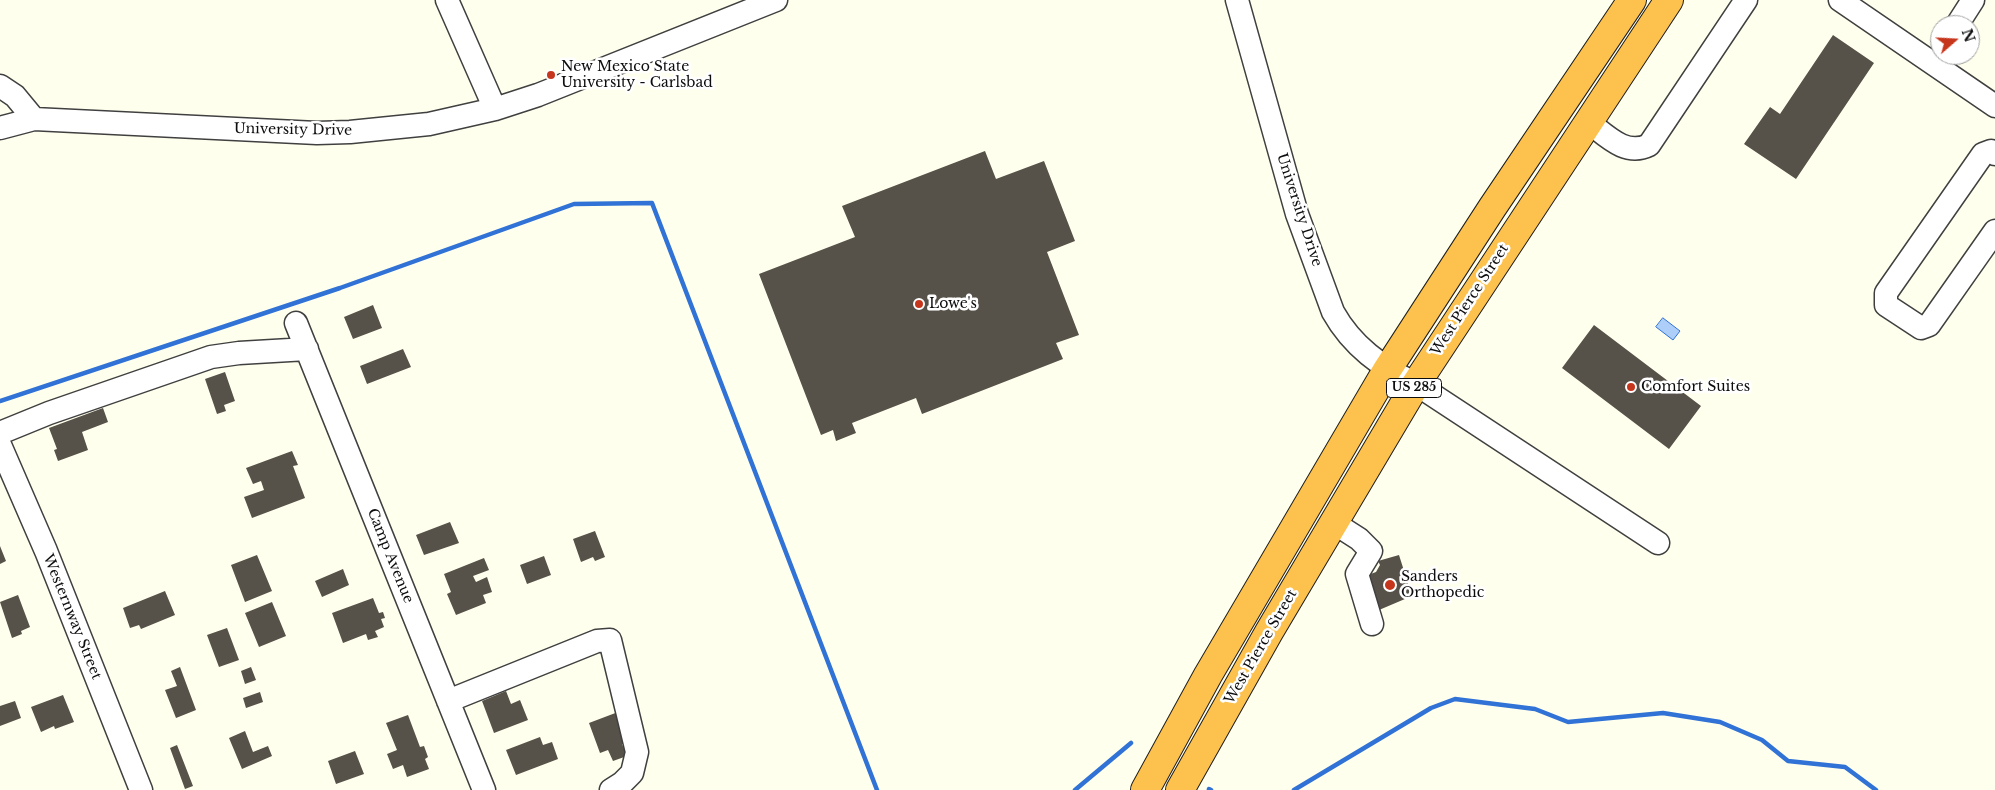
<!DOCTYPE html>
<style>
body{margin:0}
#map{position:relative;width:1995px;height:790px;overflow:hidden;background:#ffffed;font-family:"Libre Baskerville",serif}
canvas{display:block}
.north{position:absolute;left:1930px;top:15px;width:50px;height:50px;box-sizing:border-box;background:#fff;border:1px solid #9e9e9e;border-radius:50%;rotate:71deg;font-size:14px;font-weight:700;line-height:20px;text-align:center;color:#0d0d0d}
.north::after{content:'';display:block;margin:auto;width:18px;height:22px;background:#c6361c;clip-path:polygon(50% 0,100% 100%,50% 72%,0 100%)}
</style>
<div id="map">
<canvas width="1995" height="790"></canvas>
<div class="north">N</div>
</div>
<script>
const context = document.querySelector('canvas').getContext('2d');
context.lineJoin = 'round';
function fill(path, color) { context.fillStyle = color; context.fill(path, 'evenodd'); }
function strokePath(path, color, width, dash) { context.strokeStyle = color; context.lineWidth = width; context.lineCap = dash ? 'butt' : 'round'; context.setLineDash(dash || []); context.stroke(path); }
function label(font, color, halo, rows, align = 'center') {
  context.font = font + ' "Libre Baskerville",serif'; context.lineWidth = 5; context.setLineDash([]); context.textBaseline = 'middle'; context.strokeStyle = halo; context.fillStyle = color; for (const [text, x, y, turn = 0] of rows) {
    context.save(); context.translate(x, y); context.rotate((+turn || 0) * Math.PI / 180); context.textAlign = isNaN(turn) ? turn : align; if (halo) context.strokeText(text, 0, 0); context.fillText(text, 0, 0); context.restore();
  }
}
const water = new Path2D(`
 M1663,318L1680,331L1673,340L1656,327Z`);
const stream = new Path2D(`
 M0,401L340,288L574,204L652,203L877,790
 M1209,789L1211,790
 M1075,790L1131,743
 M1294,790L1431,708L1455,699L1535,709L1568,722L1663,713L1720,722L1762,740L1788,761L1845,767L1876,790`);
const building = new Path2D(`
 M1833,35L1874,63L1796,179L1744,144L1770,107L1780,114Z
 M985,151L996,179L1044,161L1075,241L1047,252L1079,335L1056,343L1063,359L922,414L916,398L852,423L856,433L836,441L833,430L821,435L759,274L855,237L842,206Z
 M373,305L382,328L353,339L344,317Z
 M1594,325L1701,406L1669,449L1562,368Z
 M403,349L411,367L367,384L360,366Z
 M225,372L235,401L224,405L226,411L217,414L205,379Z
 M103,408L108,422L82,432L88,450L58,461L54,450L57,449L49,428Z
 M292,451L298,465L293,466L305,498L252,518L244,497L264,490L261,481L253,484L246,468Z
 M450,522L459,543L424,555L416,535Z
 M595,531L605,557L595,561L593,557L581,562L573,539Z
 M0,546L6,561L0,564Z
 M257,555L272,591L245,602L231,565Z
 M1399,555L1412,596L1379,610L1368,575L1376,572L1380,565L1378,561Z
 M544,556L551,575L527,584L520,565Z
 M484,558L489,570L473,576L476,582L487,577L492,592L483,595L486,603L456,615L447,594L451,592L444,574Z
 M343,569L349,585L322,597L315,581Z
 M165,591L175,615L141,629L139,625L130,628L123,608Z
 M18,595L30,627L21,631L22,634L12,638L0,602Z
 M373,598L379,613L383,612L385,618L381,619L384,627L375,631L378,637L368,640L366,634L343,643L332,613Z
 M272,602L286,636L259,647L245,613Z
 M227,628L239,660L219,667L207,635Z
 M180,667L196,710L176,718L165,690L177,686L171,671Z
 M251,667L256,680L245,684L241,671Z
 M506,691L511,704L520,700L528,720L494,733L482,701Z
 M260,692L263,702L246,708L243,698Z
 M63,695L74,722L55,729L54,726L41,732L31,707Z
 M15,701L21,718L0,726V706Z
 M618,712L629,742L622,744L627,756L613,761L608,750L600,753L589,723Z
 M408,715L420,747L424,746L428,757L425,759L429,769L407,777L403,765L393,769L387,754L397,750L386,723Z
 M245,731L253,752L268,746L272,756L242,769L229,738Z
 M540,737L543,745L552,742L558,759L516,775L506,750Z
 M177,745L193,786L185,789L170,748Z
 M355,751L364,774L336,784L328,761Z`);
const minor = new Path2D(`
 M447,0L495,109
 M1237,0L1297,214L1333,312C1352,346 1381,367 1416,384L1658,543
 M1840,0L1995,106
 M1957,25L1973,0
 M0,86L15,96L34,119
 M1587,121C1606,135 1625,157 1649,145L1746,0
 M0,128L34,119L317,133L350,132L429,124L495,109L538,95L776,0
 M1995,154L1991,151L1983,154L1886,293V305L1921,328L1929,325L1995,231
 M296,323L484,790
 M0,433L49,413L211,357L239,353L307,349
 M0,445L46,551L141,790
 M1334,523L1359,539L1371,551L1357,574L1372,624
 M448,701L597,641L610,640L637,752L632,773L622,783L611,790`);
const highway = new Path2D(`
 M1145,790L1208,675L1387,370L1492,208L1632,0
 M1180,790L1269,632L1416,384L1669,0`);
const markers = [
 [551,75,5,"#c6361c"],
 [919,304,5,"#c6361c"],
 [1631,387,5,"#c6361c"],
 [1390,585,6,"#c6361c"]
];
const shields = [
 [1414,388,55]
];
const shieldNames = [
 ["US 285",1414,388]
];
const poiNames = [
 ["New Mexico State",561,67],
 ["University - Carlsbad",561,83],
 ["Lowe's",929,304],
 ["Comfort Suites",1641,387],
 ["Sanders",1401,577],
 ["Orthopedic",1401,593]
];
const streetNames = [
 ["University Drive",293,130,1],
 ["University Drive",1299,210,72],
 ["West Pierce Street",1470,300,-57],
 ["Camp Avenue",390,556,68],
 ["Westernway Street",72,617,68],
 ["West Pierce Street",1261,647,-60]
];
fill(water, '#aecefa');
strokePath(water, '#3072d5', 1);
strokePath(stream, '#3072d5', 4.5);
fill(building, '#565149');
strokePath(minor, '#404040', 25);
strokePath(highway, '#1e1e1e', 30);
strokePath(minor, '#fff', 22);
strokePath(highway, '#fdc14d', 28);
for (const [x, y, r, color] of markers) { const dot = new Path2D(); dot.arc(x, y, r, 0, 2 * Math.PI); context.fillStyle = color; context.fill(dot); strokePath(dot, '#fff', 2); }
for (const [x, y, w] of shields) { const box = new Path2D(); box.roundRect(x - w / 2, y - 9.5, w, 19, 4); context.fillStyle = '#fff'; context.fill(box); strokePath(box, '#0d0d0d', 1); }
label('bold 12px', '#0d0d0d', null, shieldNames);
label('14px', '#0d0d0d', '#fff', poiNames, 'left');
label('14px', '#0d0d0d', '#fff', streetNames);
</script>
